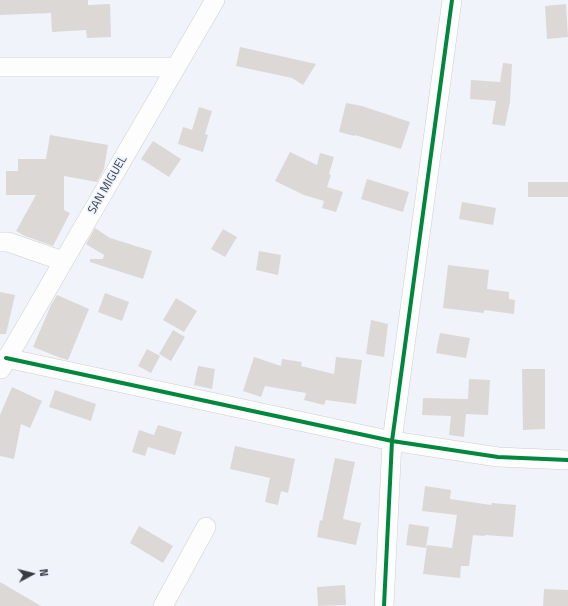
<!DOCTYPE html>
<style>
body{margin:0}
#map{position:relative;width:568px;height:606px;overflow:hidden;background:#f0f3f9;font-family:"Titillium Web",sans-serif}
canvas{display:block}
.north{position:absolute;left:12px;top:554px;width:40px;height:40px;-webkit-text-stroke:3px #ecf2fd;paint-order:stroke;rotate:83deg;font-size:11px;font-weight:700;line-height:16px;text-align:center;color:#393c40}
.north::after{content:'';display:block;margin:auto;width:14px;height:18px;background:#393c40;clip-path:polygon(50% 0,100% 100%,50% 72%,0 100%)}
</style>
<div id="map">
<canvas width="568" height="606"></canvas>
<div class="north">N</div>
</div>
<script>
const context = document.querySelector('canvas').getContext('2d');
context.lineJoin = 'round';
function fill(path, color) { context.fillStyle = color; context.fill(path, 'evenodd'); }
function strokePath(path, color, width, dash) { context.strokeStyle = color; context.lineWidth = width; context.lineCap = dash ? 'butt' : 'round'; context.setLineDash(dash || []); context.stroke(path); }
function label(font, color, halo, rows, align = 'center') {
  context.font = font + ' "Titillium Web",sans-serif'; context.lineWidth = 3; context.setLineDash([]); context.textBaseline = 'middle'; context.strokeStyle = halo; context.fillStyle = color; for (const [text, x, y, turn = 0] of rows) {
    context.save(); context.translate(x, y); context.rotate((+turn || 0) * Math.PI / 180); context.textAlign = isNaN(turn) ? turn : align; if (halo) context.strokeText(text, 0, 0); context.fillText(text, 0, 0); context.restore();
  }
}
const building = new Path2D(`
 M0,0H88V5L110,4L111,37L87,38L86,30L52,32L51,13L0,15Z
 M566,4L568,37L547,39L545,6Z
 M240,47L316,64L303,85L292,78L236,66Z
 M503,63L512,64L510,102L505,126L492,124L496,101L470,99L471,80L500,82Z
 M346,103L362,106L410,122L401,149L355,135V136L339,132Z
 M199,107L212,111L205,134L208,135L203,152L178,144L183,127L192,130Z
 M50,135L108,145L104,169L97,182L64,176V210L70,213L53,246L25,236L16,231L36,195H6V171H18V159H46Z
 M153,141L181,159L169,177L141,159Z
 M290,152L317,165L320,153L334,157L329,174L331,175L327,187L343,192L336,212L322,208L324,201L304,195L275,181Z
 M367,179L409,192L403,212L361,199Z
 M528,182H568V197H528Z
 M462,202L496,208L493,225L459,219Z
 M95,228L110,238L152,251L143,279L90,262V259H103L104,255L86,244Z
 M223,229L237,237L225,257L211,249Z
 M259,251L281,255L278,275L256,270Z
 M448,265L489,270L487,289L509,292V299L515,300L514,314L484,310V313L443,308Z
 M0,292L15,295L6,334H0Z
 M105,293L129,302L122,321L98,312Z
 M57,295L89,309L68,360L61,358L33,347L51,305Z
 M176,298L197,311L184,332L163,320Z
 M371,320L388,324L384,357L366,354Z
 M173,330L185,337L171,361L159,354Z
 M440,333L470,338L466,358L436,353Z
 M147,349L160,356L151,373L138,366Z
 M254,357L281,366L282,359L302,362L301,366L334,374L336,357L362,360L356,404L326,400L324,405L304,400L306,393L265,386L261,397L243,391Z
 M198,366L215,369L212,389L194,385Z
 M522,369H545V429L523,430Z
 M469,379L490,380L488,415L466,414L464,437L449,435L451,416L422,415L423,398L468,399Z
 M12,387L42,401L30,428L21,424L14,459L0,456V415Z
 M55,390L96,404L91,421L49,407Z
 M158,425L182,432L175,455L148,447L145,456L132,452L139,430L154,435Z
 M235,446L295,459L288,493L281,491L278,505L265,502L270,478L230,469Z
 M335,458L355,462L343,519L361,523L356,545L317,537L320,520L322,521Z
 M425,486L451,490L450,499L491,505L492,503L516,505L513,537L485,535V536L473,535L469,566H461L460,578L423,574L427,545L452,548L457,515L422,511Z
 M409,524L429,527L426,548L406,545Z
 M139,526L173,546L163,563L130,543Z
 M0,582L41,606H0Z
 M345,585L346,605L318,606L317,587Z
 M544,589L568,590V606H543Z`);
const minor = new Path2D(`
 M0,67H176
 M0,242H8L63,261
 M6,358L392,441L498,457L568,460
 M1,369L215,0
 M163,606L206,527
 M384,606L392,441L452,0`);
const cycleway = new Path2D(`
 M6,358L392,441L498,457L568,460
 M384,606L392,441L452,0`);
const streetNames = [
 ["SAN MIGUEL",108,185,-60]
];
fill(building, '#dcd8d6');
strokePath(minor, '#cbced2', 20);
strokePath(minor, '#fdfdfe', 19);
strokePath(cycleway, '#00873e', 4);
label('12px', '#393c40', '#ecf2fd', streetNames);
</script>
